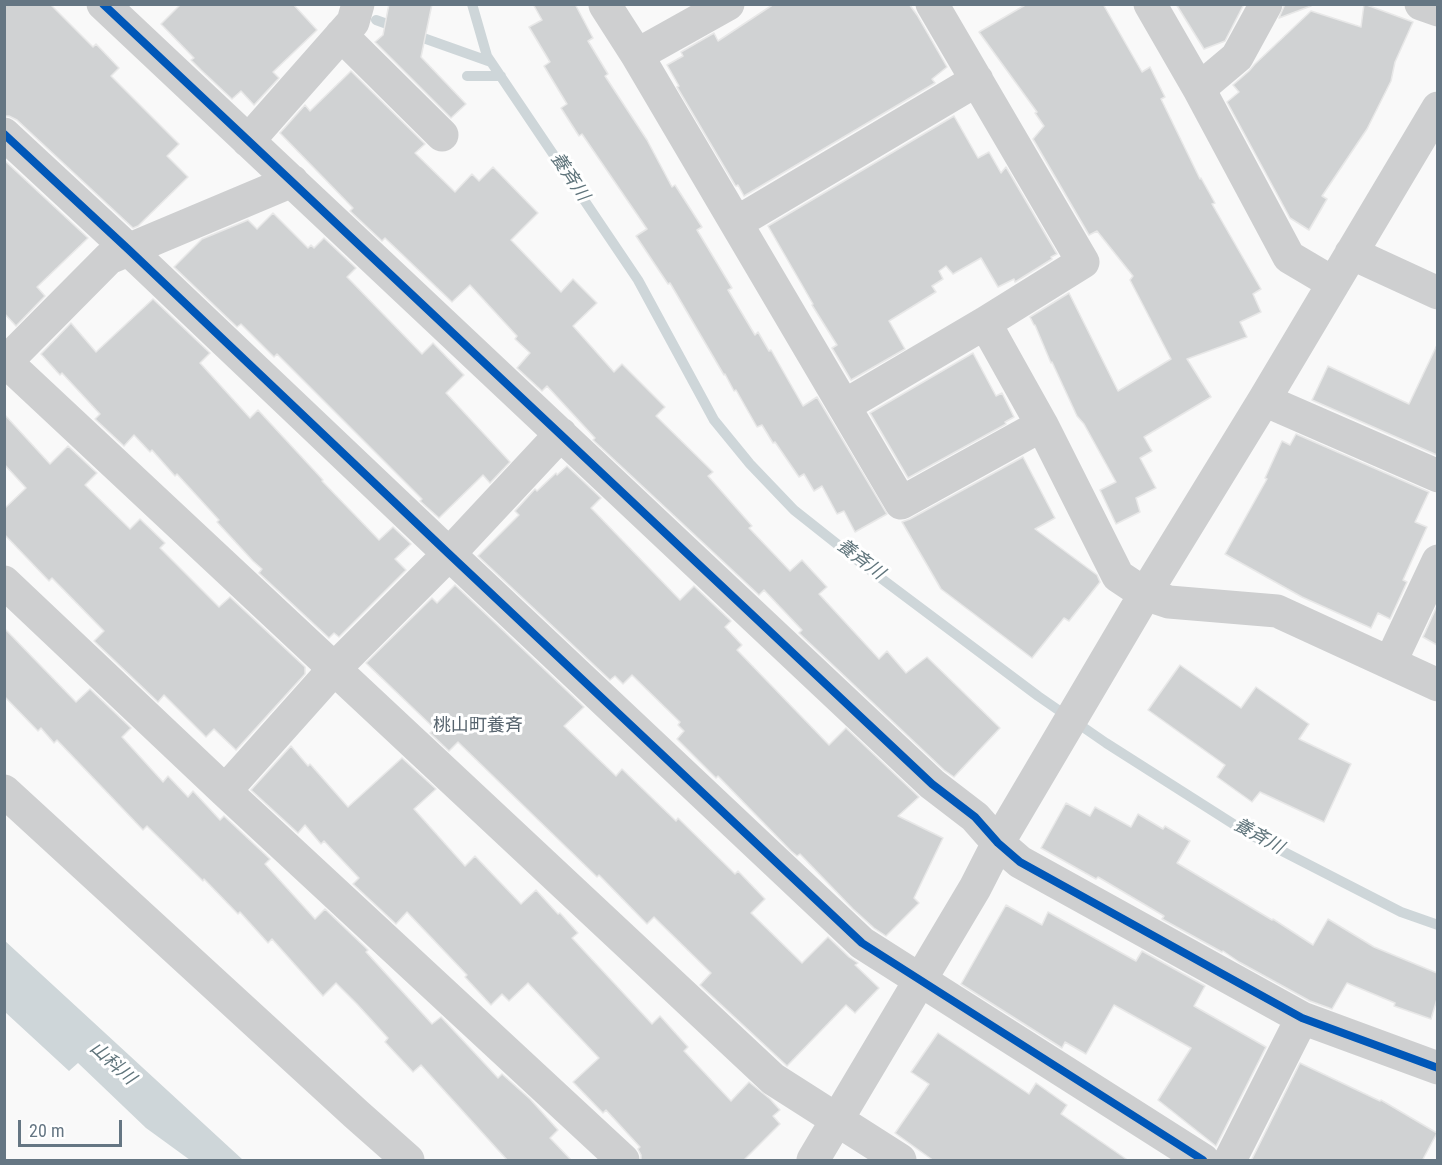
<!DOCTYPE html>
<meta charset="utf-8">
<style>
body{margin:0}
#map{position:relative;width:1442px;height:1165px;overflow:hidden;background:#f9f9f9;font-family:"Roboto Condensed",sans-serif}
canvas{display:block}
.frame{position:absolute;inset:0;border:6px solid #657683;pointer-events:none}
.scale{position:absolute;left:18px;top:1120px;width:104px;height:27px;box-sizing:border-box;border:3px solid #657683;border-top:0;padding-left:8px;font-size:18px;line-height:21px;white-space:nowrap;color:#657683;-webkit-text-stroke:4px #fff;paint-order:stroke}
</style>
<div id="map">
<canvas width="1442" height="1165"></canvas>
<div class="frame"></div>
<div class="scale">20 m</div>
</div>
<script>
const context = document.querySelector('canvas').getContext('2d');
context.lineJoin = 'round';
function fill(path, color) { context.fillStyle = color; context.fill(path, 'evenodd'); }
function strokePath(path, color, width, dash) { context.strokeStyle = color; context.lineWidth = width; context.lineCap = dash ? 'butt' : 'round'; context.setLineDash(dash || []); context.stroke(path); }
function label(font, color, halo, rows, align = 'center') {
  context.font = font + ' "Roboto Condensed","Noto Sans JP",sans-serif'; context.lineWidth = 6; context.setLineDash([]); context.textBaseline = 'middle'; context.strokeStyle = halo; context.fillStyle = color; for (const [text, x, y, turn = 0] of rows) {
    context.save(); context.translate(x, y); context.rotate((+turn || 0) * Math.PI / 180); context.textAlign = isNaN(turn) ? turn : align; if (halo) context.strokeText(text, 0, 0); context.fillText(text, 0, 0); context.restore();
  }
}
const water = new Path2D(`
 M4,940L243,1160H190L146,1128L78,1063L69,1071L5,1012Z`);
const stream = new Path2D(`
 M472,4L487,56L638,280L714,420L750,464L794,510L866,567L1038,696L1106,743L1249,834L1401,912L1438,925
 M376,20L398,28
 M412,34L491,62
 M467,76H501`);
const building = new Path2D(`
 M4,4H50L93,47L96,44L119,68L111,76L179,144L167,156L188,177L138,226L133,228L17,120L9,116H4Z
 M181,4H293L317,30L273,72L279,78L254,105L241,91L232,99L201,70L191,60L194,58L161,24Z
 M389,4H432L421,57L466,104L451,118L375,42L383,35Z
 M533,4H575L593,38L588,41L608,74L605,76L647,140L672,187L675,185L702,227L697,230L732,288L728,290L755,335L758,332L769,351L771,350L803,406L817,397L887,514L855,532L844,511L837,514L822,486L814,491L804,474L799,477L775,442L773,443L762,425L757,427L736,390L734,391L725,374L724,375L670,283L668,284L636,236L647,229L582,134L579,136L561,108L567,104L544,66L550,62L529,27L542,20Z
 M774,4H909L917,15L947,67L932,79L935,83L744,196L738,185L736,186L735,185L677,87L679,86L667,65L683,56L681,52L714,33L718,41Z
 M1027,4H1103L1142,72L1150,67L1165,97L1161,99L1200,179L1201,178L1215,203L1212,204L1261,289L1253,294L1261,312L1240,322L1247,337L1187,359L1211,397L1144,437L1152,451L1140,458L1156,488L1136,498L1140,512L1116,524L1100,490L1116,482L1084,424L1077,416L1052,362L1051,363L1035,325H1034L1030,317L1069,293L1118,391L1171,359L1130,280L1133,276L1097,231L1089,235L1033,139L1044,126L1035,113L1037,112L979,32Z
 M1176,4H1244L1225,41L1204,49Z
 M1285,4H1311V6L1279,18Z
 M1364,4L1413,22L1395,62L1391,81L1367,129L1322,196L1327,199L1309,230L1290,218L1227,102L1239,92L1233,85L1249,71L1255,64L1311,11L1361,27Z
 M351,71L425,144L415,153L455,192L472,174L479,181L493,167L538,213L511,240L561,292L573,279L597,303L573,326L614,372L622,364L665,407L656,416L713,472L708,476L752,526L749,528L790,571L802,560L827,587L819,594L879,659L887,651L906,673L927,657L1000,728L954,777L944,770L799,633L802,630L764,590L759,595L593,440L595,438L547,386L542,391L517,368L530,353L515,339L517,336L470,285L452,302L385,238L382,241L350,211L353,208L280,133L305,105L310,111Z
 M954,116L978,158L989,152L1001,173L1006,167L1057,254L1051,257L1052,259L1015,282L1014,279L998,287L981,258L953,274L946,266L939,271L943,279L932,286L936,292L889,321L905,349L851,380L832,348L837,345L812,305L813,304L768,226Z
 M4,160L88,238L37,287L45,296L16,326L4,313Z
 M273,213L308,248L311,245L314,248L324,238L356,268L347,277L422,354L433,343L464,375L446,393L510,462L490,483L483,475L439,518L420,501L422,499L277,354L274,357L241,324L237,327L174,267L202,239L248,220L257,229Z
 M153,299L210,353L200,363L250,418L258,410L323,480L322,481L379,540L393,527L411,544L395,559L406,570L339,637L334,633L329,638L259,573L262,569L253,561L217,522L219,520L177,474L175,476L152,450L150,452L134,435L124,446L95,419L100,414L62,373L60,375L41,354L71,323L96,352Z
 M1437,345V455L1312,400L1328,366L1409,404Z
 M973,353L996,396L1002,393L1014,417L1005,422L1006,424L908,478L870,413Z
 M4,414L50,464L68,446L97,473L85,485L130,529L140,519L165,543L160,548L219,607L230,597L305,667V674L236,750L214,729L206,737L164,695L158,702L94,641L104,631L52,578L49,581L4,534V509L26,488L4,464Z
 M1296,434L1429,492L1415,522L1427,527L1403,580L1407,582L1390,619L1378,613L1371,628L1302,597L1225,554L1267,479L1265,478L1282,441L1290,445Z
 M1023,457L1055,518L1035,529L1097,575L1100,582L1069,621L1064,618L1032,658L941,589L902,522L910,519Z
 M567,466L601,498L591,508L680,600L694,586L731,621L725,627L742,645L737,650L829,745L846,728L919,797L898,816L943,838L914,898L919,903L886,936L874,928L853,909L800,854L797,856L791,851L718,776L716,778L677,739L684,731L678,725L680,722L632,675L623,684L615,676L610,680L478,556L519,515L515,511L535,489L537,491L556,473L557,475Z
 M455,585L584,707L564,726L616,776L622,769L676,821L678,818L735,874L738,871L765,899L751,913L802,963L828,937L849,957L858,963L855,965L879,988L855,1013L846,1005L787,1066L785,1064L700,985L711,973L654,917L647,924L599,875L597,877L458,742L449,751L430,733L435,729L366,663L432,598L437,603Z
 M1437,606V645L1423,637Z
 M4,628L76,702L90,689L131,728L122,737L163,782L168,776L188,797L193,791L220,820L224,816L270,859L265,864L315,919L325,909L368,950L366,952L432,1024L441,1017L498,1078L502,1074L530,1099L558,1130L550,1138L572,1161H508L421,1065L413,1072L385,1042L388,1038L357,1004L336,983L323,996L272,939L268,943L240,912L238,914L204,879L203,881L147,826L143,830L57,740L54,743L41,728L38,731L4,696Z
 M1180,665L1241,708L1256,687L1309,724L1299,739L1351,764L1324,822L1260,792L1252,802L1217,777L1225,765L1148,710Z
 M291,746L308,766L310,764L348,807L402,758L436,789L414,809L465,866L475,856L521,904L536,890L558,914L560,913L578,933L572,938L652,1024L660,1016L688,1047L684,1051L731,1101L749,1082L770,1099L780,1110L773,1116L780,1124L743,1161H641V1155L638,1149L640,1147L606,1110L603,1113L573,1082L599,1058L528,983L509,1001L502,994L491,1005L465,977L467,975L407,912L396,924L353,884L359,878L324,841L321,844L305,825L298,833L251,790Z
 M1066,803L1090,816L1095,807L1131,827L1138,814L1163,829L1165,826L1190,841L1177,863L1272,920L1273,919L1313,945L1328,919L1374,947L1437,973V999L1431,1019L1394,1006L1395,1003L1347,983L1332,1009L1310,1001L1239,962L1223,951L1222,952L1162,919L1164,916L1098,877L1096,879L1041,848Z
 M1006,905L1042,925L1048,912L1136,961L1142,951L1205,986L1194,1006L1266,1047L1216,1146L1158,1100L1191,1048L1114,1005L1086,1054L1065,1042L1062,1048L961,984Z
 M938,1033L1029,1094L1036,1083L1067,1105L1061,1114L1129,1161H934L895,1133L929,1084L911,1072Z
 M1300,1063L1380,1101L1381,1100L1437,1133L1422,1161H1251Z`);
const minor = new Path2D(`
 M103,4L932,784L975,817L998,843L1020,862L1302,1018L1438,1068
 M728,4L637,55L901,503L1042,425
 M1150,4L1199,89L1289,257L1333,283
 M1421,4L1438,10
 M605,5L637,55
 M341,35L442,135
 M1199,89L1237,57L1266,4
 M4,134L129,250L449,554L862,943L1203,1160
 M248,141L353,22L358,4
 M736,223L977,80
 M1351,253L1438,293
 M985,323L1042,425L1118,576L1145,594L1169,602L1277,611L1438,685
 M4,360L773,1079L900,1160
 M4,364L109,258L292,181
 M1264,400L1438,476
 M844,406L985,323L1083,262L932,4
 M4,582L225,791L623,1160
 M1390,663L1438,561
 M4,791L356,1114L408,1160
 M225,791L334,669L449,554L561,434
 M813,1160L975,888L998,843L1145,594L1264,400L1438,108
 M1230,1160L1302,1018`);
const cycleway = new Path2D(`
 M103,4L932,784L975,817L998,843L1020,862L1302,1018L1438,1068
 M4,134L129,250L449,554L862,943L1203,1160`);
const waterNames = [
 ["養斉川",569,177,56],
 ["養斉川",860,560,37],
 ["養斉川",1258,837,29],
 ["山科川",112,1064,42]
];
const neighbourhoodNames = [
 ["桃山町養斉",478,726]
];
fill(water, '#ced6d9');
strokePath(stream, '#ced6d9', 10);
fill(building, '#d0d2d3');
strokePath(building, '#e8e8e8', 1.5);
strokePath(minor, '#cecfd0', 33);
strokePath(cycleway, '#0057b8', 8);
label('italic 18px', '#60757c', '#fff', waterNames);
label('18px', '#57646e', '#fff', neighbourhoodNames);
</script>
